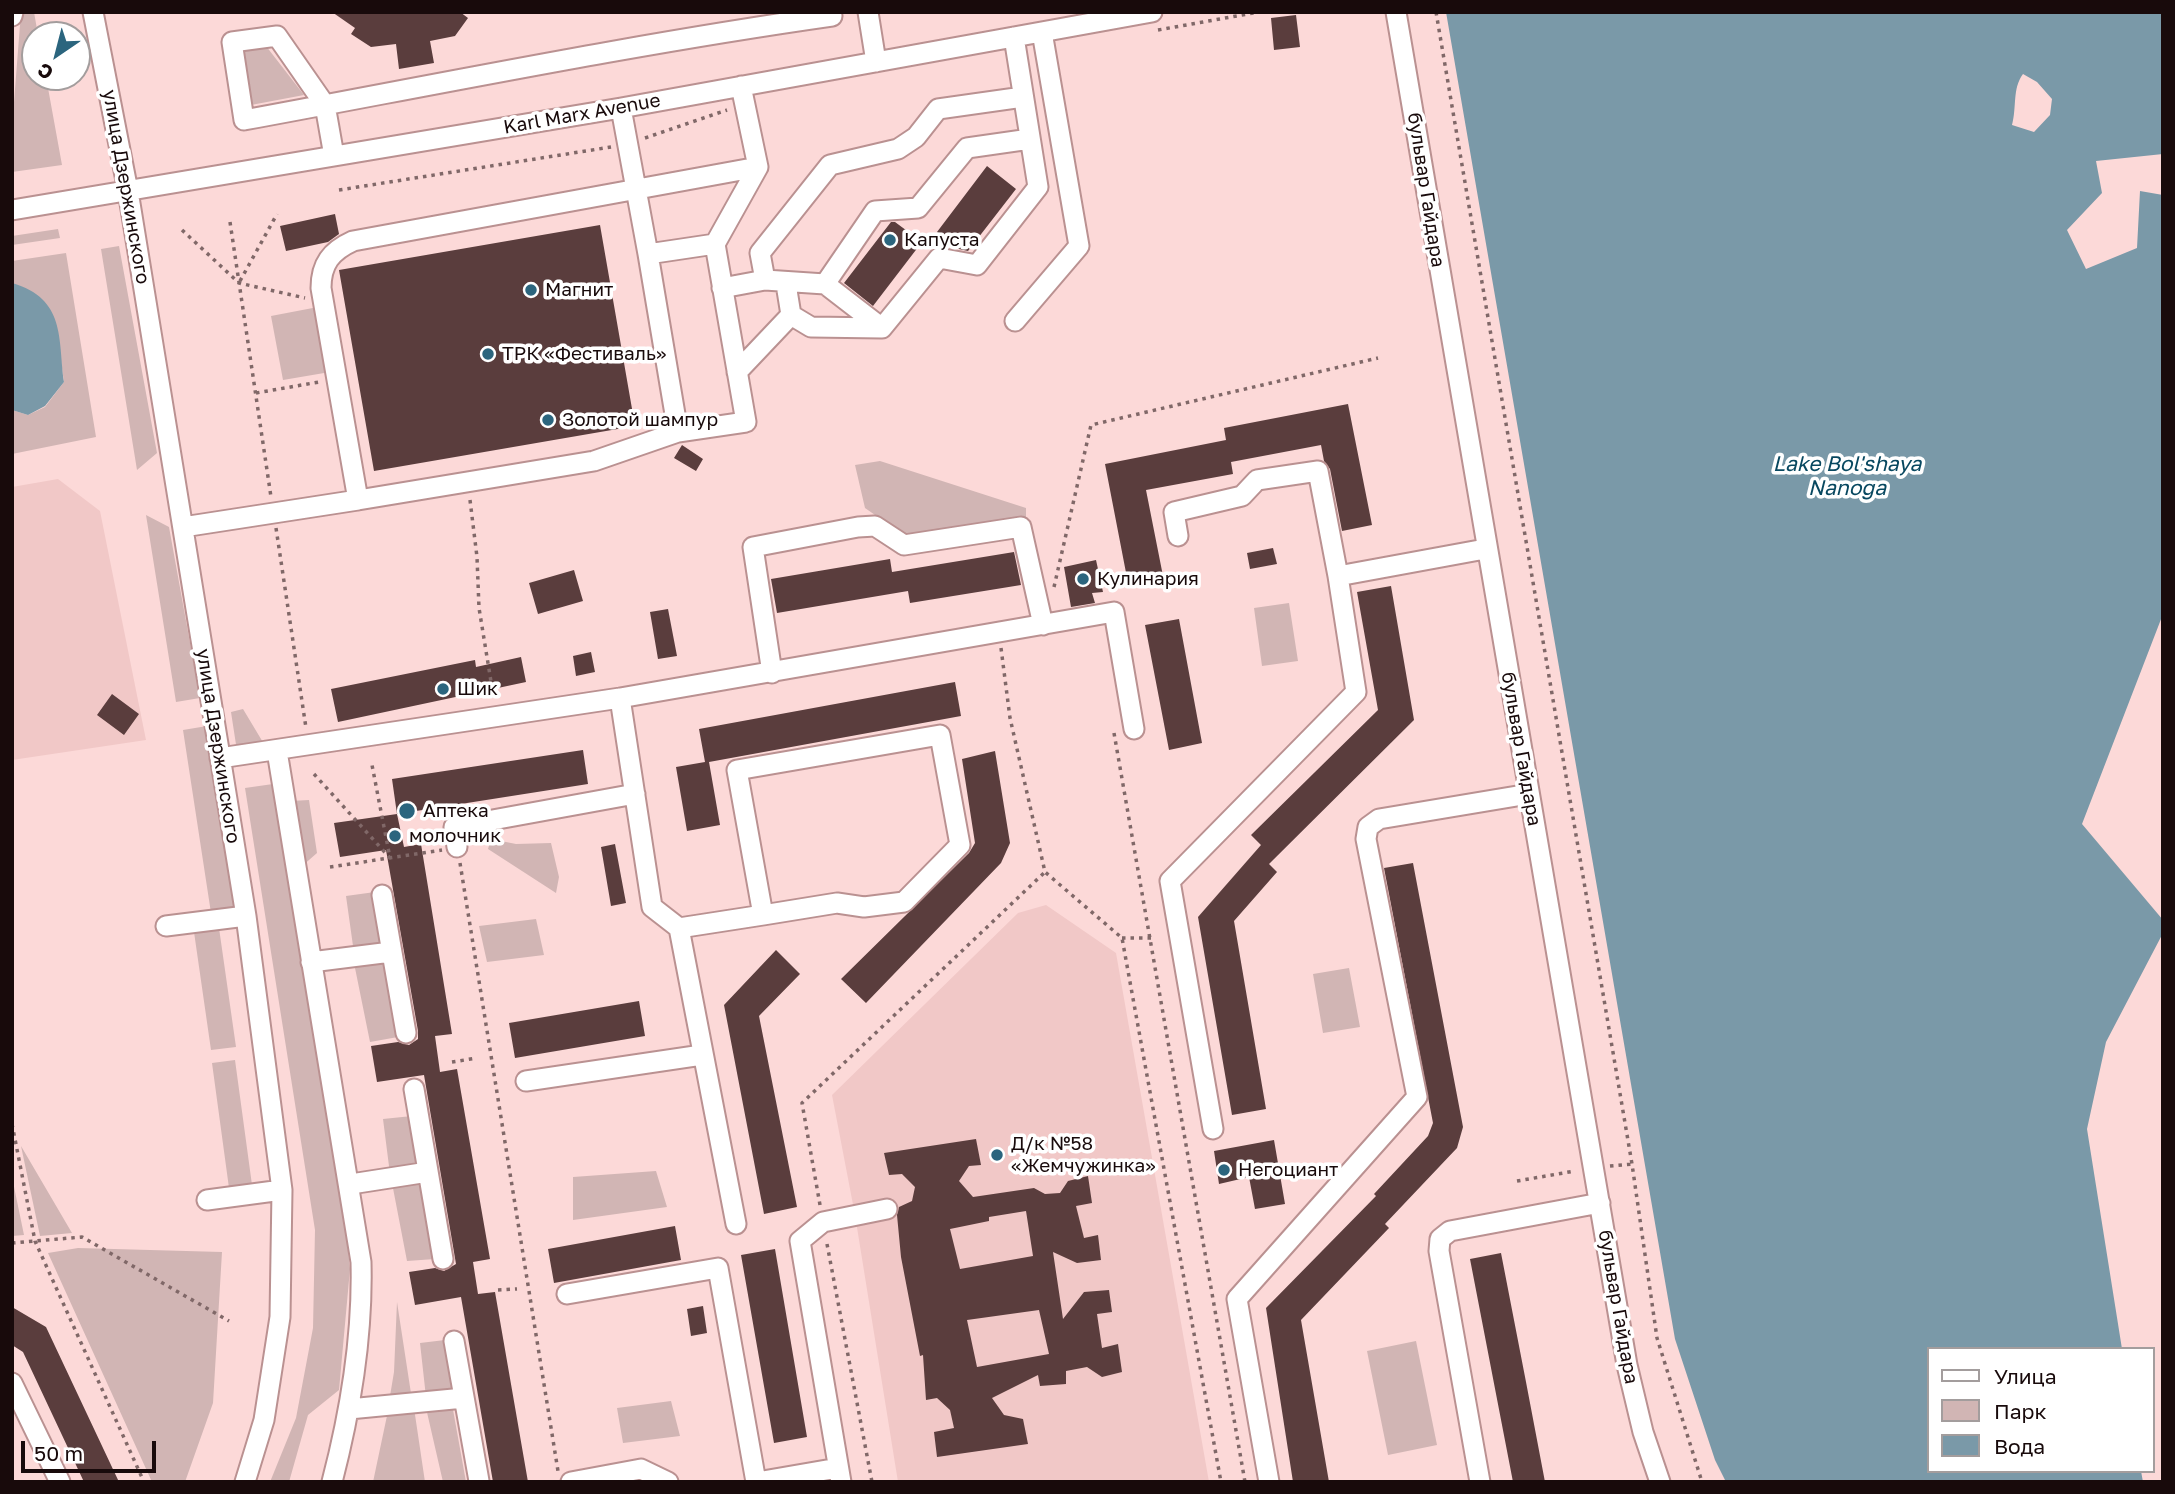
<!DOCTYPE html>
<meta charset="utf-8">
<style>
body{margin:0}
#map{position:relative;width:2175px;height:1494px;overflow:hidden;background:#fcd9d8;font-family:"Golos Text",sans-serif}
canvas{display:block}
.frame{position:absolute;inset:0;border:14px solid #180a0b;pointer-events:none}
.legend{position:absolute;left:1927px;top:1347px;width:228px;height:126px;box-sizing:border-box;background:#fff;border:2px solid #a39d9d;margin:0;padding:9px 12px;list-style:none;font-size:21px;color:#180a0b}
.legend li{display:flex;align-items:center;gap:14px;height:35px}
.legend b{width:35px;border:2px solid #a39d9d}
.north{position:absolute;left:21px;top:21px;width:70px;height:70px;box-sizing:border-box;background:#fff;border:2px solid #a39d9d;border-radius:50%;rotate:215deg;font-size:19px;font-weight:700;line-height:28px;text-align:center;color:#180a0b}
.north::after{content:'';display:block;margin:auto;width:24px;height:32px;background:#2b657e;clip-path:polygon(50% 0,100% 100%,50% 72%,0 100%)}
.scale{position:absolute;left:21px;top:1441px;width:135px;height:32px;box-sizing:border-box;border:4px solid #180a0b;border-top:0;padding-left:9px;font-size:21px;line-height:24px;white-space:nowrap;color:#180a0b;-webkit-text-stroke:5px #fff;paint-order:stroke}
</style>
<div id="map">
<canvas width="2175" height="1494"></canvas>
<div class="frame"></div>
<ul class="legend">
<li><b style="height:9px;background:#fff"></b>Улица</li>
<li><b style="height:19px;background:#d1b5b4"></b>Парк</li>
<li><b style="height:19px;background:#7a99a8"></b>Вода</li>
</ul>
<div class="north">С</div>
<div class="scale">50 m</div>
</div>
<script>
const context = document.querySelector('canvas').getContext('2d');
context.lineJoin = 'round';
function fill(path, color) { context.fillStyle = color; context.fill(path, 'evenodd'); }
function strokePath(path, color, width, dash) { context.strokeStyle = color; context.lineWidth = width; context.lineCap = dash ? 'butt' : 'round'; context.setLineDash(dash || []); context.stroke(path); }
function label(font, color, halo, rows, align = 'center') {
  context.font = font + ' "Golos Text",sans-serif'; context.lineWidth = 7; context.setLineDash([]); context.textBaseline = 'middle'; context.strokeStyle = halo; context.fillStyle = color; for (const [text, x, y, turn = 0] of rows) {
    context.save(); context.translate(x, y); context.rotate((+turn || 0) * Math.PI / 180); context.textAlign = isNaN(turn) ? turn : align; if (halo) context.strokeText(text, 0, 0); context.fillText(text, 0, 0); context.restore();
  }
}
const built = new Path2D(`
 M58,479L100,511L146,740L12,760V487Z
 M1046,905L1116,953L1209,1482H898L855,1215L832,1095L1018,913Z`);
const green = new Path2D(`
 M21,12H34L38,35H35V77H46L62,165L12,172V128Z
 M266,46L304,95L251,105L240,51Z
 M58,229L60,238L12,245V236Z
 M119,246L157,453L137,470L101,249Z
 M66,253L96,437L12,454V410L28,415L45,407L64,382L61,361L43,301L12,283V261Z
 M318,307L330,372L283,380L271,316Z
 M880,461L1026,508V518L908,538L865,508L855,465Z
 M146,515L169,527L200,698L176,702Z
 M1289,603L1298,661L1262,666L1254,608Z
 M243,709L264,744L237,751L231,712Z
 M207,726L235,909L211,913L183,730Z
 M273,784L343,1199L350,1269L339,1390L308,1415L289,1482H270L296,1418L313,1328L315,1230L245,788Z
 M309,800L317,853L301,867L291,801Z
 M491,839L516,844L551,843L559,877L556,893L488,849Z
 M375,892L383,949L354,953L346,896Z
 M536,919L544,955L487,962L479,926Z
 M219,928L236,1047L211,1050L194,932Z
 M385,958L398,1037L370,1042L354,963Z
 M1349,968L1360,1027L1323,1033L1313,974Z
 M235,1060L252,1185L229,1188L212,1063Z
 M412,1116L419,1170L390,1174L383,1119Z
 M21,1146L72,1233L40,1236Z
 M656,1171L667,1207L573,1220V1177Z
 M12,1177L24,1235L12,1236Z
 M419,1178L435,1259L407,1261L392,1183Z
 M78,1248L222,1252L213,1403L185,1482H152L48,1253Z
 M397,1302L412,1400L389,1402L394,1372Z
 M445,1340L452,1394L426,1397L420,1343Z
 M1416,1341L1437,1445L1388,1455L1367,1351Z
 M671,1401L680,1436L623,1443L617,1408Z
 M452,1404L466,1482H443L426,1408Z
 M414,1408L425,1482H373L388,1411Z`);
const water = new Path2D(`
 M1446,12H2163V154L2096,161L2102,193L2067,230L2086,269L2137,248L2140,191L2163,195V614L2082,824L2163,920V933L2106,1042L2087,1129L2122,1349H1928V1471H2141L2143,1482H1726L1715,1460L1675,1339ZM2023,74L2037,82L2052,99L2050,115L2034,132L2012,125C2017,107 2012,89 2023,74Z
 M12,283C66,299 58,338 64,382L45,406L28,415L12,410Z`);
const building = new Path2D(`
 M332,12H460L468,18L455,36L430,41L434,63L399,69L396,44L371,47L351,34L355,28Z
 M1296,15L1300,47L1274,50L1271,18Z
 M987,166L1016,189L968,251L959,249L937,232Z
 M335,214L339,234L328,242L286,251L280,226Z
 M891,222H895L922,242L873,306L844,283Z
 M600,225L635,426L374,471L339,270Z
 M1348,404L1372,525L1342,531L1330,469L1324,461L1321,445L1231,462L1233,474L1146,490L1163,576L1128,583L1105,464L1226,440L1224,428Z
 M682,445L703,459L696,471L674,458Z
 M1273,548L1277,564L1250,569L1247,553Z
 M1014,552L1021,585L910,603L908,591L777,613L771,579L890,559L892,572Z
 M1096,560L1103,592L1092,593L1095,603L1071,607L1064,567Z
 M574,570L583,601L538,614L529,583Z
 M1391,586L1414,720L1269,864L1277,872L1234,921L1266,1109L1232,1115L1198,917L1261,845L1251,835L1378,710L1357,592Z
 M668,609L677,656L658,659L650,612Z
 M1179,619L1202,743L1169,750L1145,625Z
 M591,652L595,672L576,676L573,656Z
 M521,657L526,682L338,722L331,689L475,660L476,667Z
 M955,682L961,716L709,762L720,825L687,831L676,767L705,762L699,729Z
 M112,694L139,714L124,735L97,715Z
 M583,750L588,784L397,814L392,779Z
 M995,751L1010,843L1001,863L866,1003L841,979L969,853L975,843L962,759Z
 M397,814L404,847L421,844L452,1034L435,1036L440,1072L457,1069L490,1259L473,1262L478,1294L495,1292L528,1482H493L461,1297L415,1305L409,1272L435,1268L444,1271L456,1264L424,1075L377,1082L371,1046L398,1042L409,1045L418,1039V1031L386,850L340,857L334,823Z
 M615,844L626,903L611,906L601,847Z
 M1413,863L1463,1127L1457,1148L1385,1224L1389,1228L1301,1320L1329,1482H1293L1266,1308L1376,1196L1374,1194L1428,1136L1433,1123L1384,868Z
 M776,950L800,974L759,1016L797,1207L764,1214L724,1005Z
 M639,1001L645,1036L515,1058L509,1023Z
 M976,1139L981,1165L969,1166L959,1181L973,1197L1034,1188L1045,1194L1060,1193L1068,1181L1088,1176L1092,1203L1076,1206L1084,1238L1098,1235L1101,1260L1077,1263L1053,1252L1063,1319L1084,1292L1109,1290L1112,1312L1097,1314L1102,1348L1118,1344L1122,1372L1102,1377L1087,1367L1066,1371V1384L1040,1386L1038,1375L992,1398L1004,1415L1023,1419L1028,1444L937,1457L934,1432L954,1428L950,1410L937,1398L926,1400L923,1355L920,1356L901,1257L897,1215L899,1207L912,1201L915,1187L902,1174L889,1175L884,1153ZM1026,1211L1033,1256L960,1269L950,1229L989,1221V1217ZM1039,1310L1049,1354L977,1367L967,1320Z
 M1274,1140L1285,1204L1255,1209L1249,1177L1219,1184L1214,1151Z
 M675,1226L681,1260L554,1283L548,1249Z
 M775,1249L807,1437L774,1443L741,1255Z
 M1501,1253L1526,1382L1545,1482H1513L1470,1259Z
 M703,1306L707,1333L691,1336L687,1309Z
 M12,1307L46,1327L119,1482H84L23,1352L12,1345Z`);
const path = new Path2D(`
 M1436,12L1632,1164L1657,1338L1702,1482
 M1158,30L1259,12
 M645,138L727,110
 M339,190L611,147
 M230,222L271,497
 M182,230L239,283L305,298
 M240,281L277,214
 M256,393L319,382
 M470,500L477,557L479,608L494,700
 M276,528L306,728
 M1054,587L1091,425L1378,358
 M1001,648L1010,718L1045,872L1122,938L1221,1482
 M1114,733L1245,1482
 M314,774L390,858L372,765
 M460,863L558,1471
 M330,867L442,850
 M1122,938H1151
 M452,1062L477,1058
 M12,1124L35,1241L144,1482
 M1610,1166L1632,1164
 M1517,1181L1575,1171
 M820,1205L802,1103L1045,872
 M12,1243L82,1237L229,1321
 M827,1244L872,1482
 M498,1290L517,1289`);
const minor = new Path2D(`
 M93,12L128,191L246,916L282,1190L280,1317L264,1420L245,1482
 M868,12L876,62
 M1396,12L1627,1365L1643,1432L1660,1482
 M12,16L13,12
 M741,86L758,167L715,244L746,422L678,432L594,461L358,500L321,288C321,264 331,251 353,241L758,167
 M1023,97L938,109L916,137L898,149L830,165L760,253L765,280L825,284L875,211L918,208L967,148L1030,139
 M621,108L648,254
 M334,156L325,105L277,36L232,42L244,120C439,84 635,44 832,16L831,12
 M12,210L621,108L1152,12
 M825,284L882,328
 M722,288L765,280
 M791,315L811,327L882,328L939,258L977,265L1038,187L1014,37
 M1015,321L1079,246L1042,32
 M737,372L791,315L786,284
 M678,432L648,254L715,244
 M183,527L358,500
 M1178,536L1174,512L1242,496L1257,480L1318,471L1338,576
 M772,673L753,547L858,527L875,526L904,545L1021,527L1043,625
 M620,698L652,907L679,928L736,1224
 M277,751L361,1262C363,1337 351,1409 332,1482
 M220,758L620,698L1114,612L1134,729
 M457,847L454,827L635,794
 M382,895L406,1033
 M166,926L246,916
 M679,928L763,915L737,770L940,735L960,845L904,902L864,907L837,903L763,915
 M311,962L391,952
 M526,1081L702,1055
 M414,1089L443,1259
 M1213,1129L1170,881L1356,692L1338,576L1485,549
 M351,1184L428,1172
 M207,1200L282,1190
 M567,1294L718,1268L756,1482
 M454,1341L479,1481
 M12,1383L60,1482
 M349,1409L464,1398
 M571,1482L641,1469L668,1482
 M757,1482L838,1468
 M841,1482L800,1241L823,1222L887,1209
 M1269,1482L1237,1299L1417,1097L1366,839L1368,827L1379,819L1529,794
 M1480,1482L1439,1251L1440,1239L1450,1231L1600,1203`);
const markers = [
 [890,240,7,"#2b657e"],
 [531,290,7,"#2b657e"],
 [488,354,7,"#2b657e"],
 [548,420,7,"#2b657e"],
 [1083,579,7,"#2b657e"],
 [443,689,7,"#2b657e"],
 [407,811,9,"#2b657e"],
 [395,836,7,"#2b657e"],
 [997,1155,7,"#2b657e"],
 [1224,1170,7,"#2b657e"]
];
const streetNames = [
 ["Karl Marx Avenue",582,114,-10],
 ["улица Дзержинского",126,187,80],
 ["бульвар Гайдара",1426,190,81],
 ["улица Дзержинского",218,746,81],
 ["бульвар Гайдара",1521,749,80],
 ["бульвар Гайдара",1618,1307,80]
];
const poiNames = [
 ["Капуста",904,240],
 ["Магнит",545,290],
 ["ТРК «Фестиваль»",502,354],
 ["Золотой шампур",562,420],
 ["Кулинария",1097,579],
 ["Шик",457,689],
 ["Аптека",423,811],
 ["молочник",409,836],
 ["Д/к №58",1011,1144],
 ["«Жемчужинка»",1011,1166],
 ["Негоциант",1238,1170]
];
const waterNames = [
 ["Lake Bol'shaya",1847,464],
 ["Nanoga",1847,488]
];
fill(built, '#f1c8c7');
fill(green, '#d1b5b4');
fill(water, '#7a99a8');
fill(building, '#5a3d3d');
strokePath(minor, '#ba9191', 23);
strokePath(path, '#806868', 3.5, [3.5, 5]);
strokePath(minor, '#fff', 19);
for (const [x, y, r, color] of markers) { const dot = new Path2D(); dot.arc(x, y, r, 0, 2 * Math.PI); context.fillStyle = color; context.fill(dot); strokePath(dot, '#fff', 2.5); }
label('19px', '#180a0b', '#fff', streetNames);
label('19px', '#180a0b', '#fff', poiNames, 'left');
label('italic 21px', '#084860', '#fff', waterNames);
</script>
